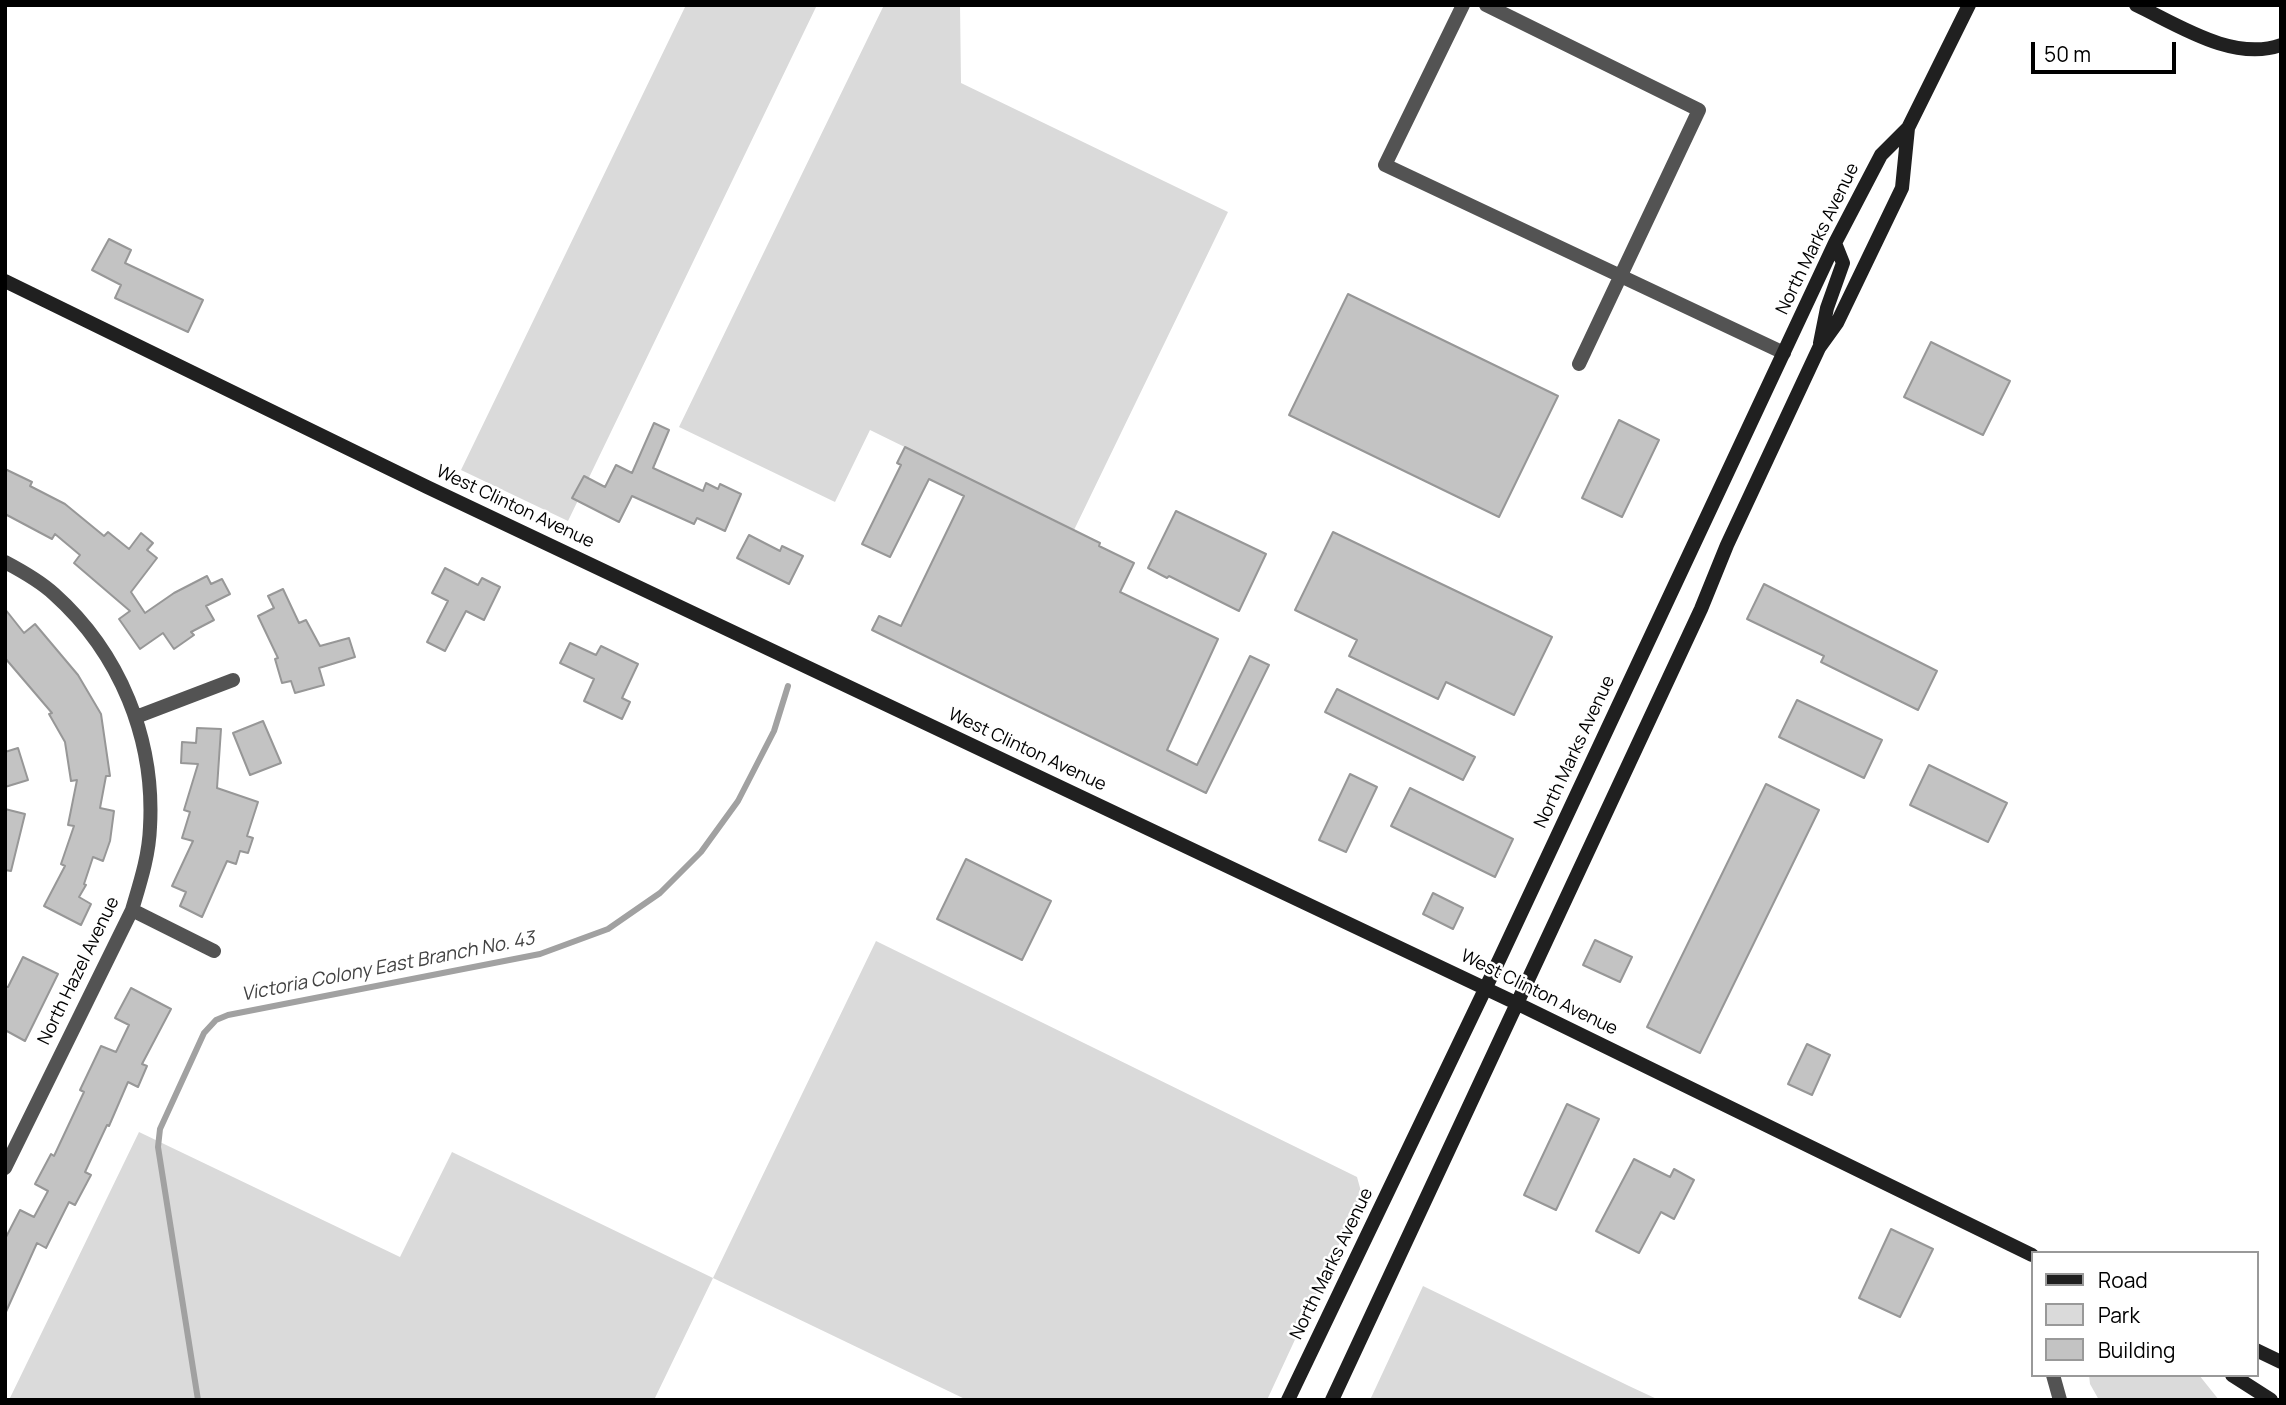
<!DOCTYPE html>
<style>
body{margin:0}
#map{position:relative;width:2286px;height:1405px;overflow:hidden;background:#fff;font-family:Manrope,sans-serif}
canvas{display:block}
.frame{position:absolute;inset:0;border:7px solid #000;pointer-events:none}
.legend{position:absolute;left:2031px;top:1251px;width:228px;height:126px;box-sizing:border-box;background:#fff;border:2px solid #999;margin:0;padding:9px 12px;list-style:none;font-size:21px;color:#000}
.legend li{display:flex;align-items:center;gap:14px;height:35px}
.legend b{width:35px;border:2px solid #999}
.scale{position:absolute;left:2031px;top:42px;width:145px;height:32px;box-sizing:border-box;border:4px solid #000;border-top:0;padding-left:9px;font-size:21px;line-height:24px;white-space:nowrap;color:#000;-webkit-text-stroke:5px #fff;paint-order:stroke}
</style>
<div id="map">
<canvas width="2286" height="1405"></canvas>
<div class="frame"></div>
<ul class="legend">
<li><b style="height:9px;background:#202020"></b>Road</li>
<li><b style="height:19px;background:#dadada"></b>Park</li>
<li><b style="height:19px;background:#c3c3c3"></b>Building</li>
</ul>
<div class="scale">50 m</div>
</div>
<script>
const context = document.querySelector('canvas').getContext('2d');
context.lineJoin = 'round';
function fill(path, color) { context.fillStyle = color; context.fill(path, 'evenodd'); }
function strokePath(path, color, width, dash) { context.strokeStyle = color; context.lineWidth = width; context.lineCap = dash ? 'butt' : 'round'; context.setLineDash(dash || []); context.stroke(path); }
function label(font, color, halo, rows, align = 'center') {
  context.font = font + ' Manrope,sans-serif'; context.lineWidth = 5; context.setLineDash([]); context.textBaseline = 'middle'; context.strokeStyle = halo; context.fillStyle = color; for (const [text, x, y, turn = 0] of rows) {
    context.save(); context.translate(x, y); context.rotate((+turn || 0) * Math.PI / 180); context.textAlign = isNaN(turn) ? turn : align; if (halo) context.strokeText(text, 0, 0); context.fillText(text, 0, 0); context.restore();
  }
}
const green = new Path2D(`
 M686,5H817L568,521L461,470Z
 M884,5H960L961,83L1228,212L1074,530L870,430L835,502L679,427Z
 M876,941L1357,1177L1362,1195L1267,1400H967L713,1278L654,1400H9L139,1132L400,1257L452,1152L713,1278Z
 M1423,1286L1629,1386L1659,1400H1370Z
 M2089,1375H2199L2219,1400H2099L2090,1384Z`);
const stream = new Path2D(`
 M198,1400L158,1147L160,1129L204,1033L216,1020L228,1015L540,954L608,929L660,893L701,852L738,801L774,731L788,686`);
const building = new Path2D(`
 M109,239L131,250L125,263L203,300L188,332L115,298L121,285L92,270Z
 M1348,294L1558,396L1499,517L1289,415Z
 M1931,342L2010,381L1983,435L1904,397Z
 M1619,420L1659,440L1622,517L1582,498Z
 M654,423L669,430L653,468L703,491L706,483L718,489L720,484L741,494L725,531L697,518L694,524L632,496L619,522L572,498L584,476L605,487L616,465L632,473Z
 M905,447L1100,543L1099,546L1134,563L1120,592L1218,639L1167,750L1197,765L1250,656L1269,665L1206,793L872,630L879,616L901,626L964,496L929,479L890,557L862,544L901,465L897,463Z
 M5,469L32,482L30,486L65,504L104,536L108,532L129,549L141,533L153,543L147,550L157,558L131,592L145,613L174,593L207,576L211,584L222,579L230,594L206,606L214,620L191,632L194,635L174,649L163,633L140,649L119,619L130,611L74,563L80,555L55,534L52,539L5,514Z
 M1176,511L1266,554L1239,611L1169,576L1167,578L1148,568Z
 M1333,532L1552,637L1514,715L1446,682L1438,699L1349,656L1357,640L1295,610Z
 M749,535L780,551L782,546L803,556L789,584L737,558Z
 M445,568L478,585L482,578L500,587L484,620L466,611L445,651L427,642L448,601L432,593Z
 M1764,584L1937,671L1918,710L1821,662L1824,656L1747,619Z
 M283,589L299,623L306,620L320,646L349,638L355,657L319,668L324,685L295,693L291,681L282,683L275,659L278,658L258,616L274,608L268,596Z
 M5,609L24,633L35,624L78,675L101,714L110,776H106L100,808L114,811L110,841L103,861L93,857L84,884L86,885L79,897L91,904L81,925L44,906L65,866L61,864L74,826L68,825L77,780L71,781L65,742L49,714L52,713L5,658Z
 M570,643L596,655L601,646L638,664L622,698L630,702L622,719L584,701L594,679L560,663Z
 M1337,689L1475,757L1463,780L1325,712Z
 M1797,700L1882,740L1864,778L1779,737Z
 M263,721L281,763L250,775L233,733Z
 M197,728L221,729L217,788L258,802L247,836L253,838L248,853L240,851L236,864L227,861L202,917L180,906L186,892L172,886L193,841L182,838L190,812L184,810L198,764L181,763L182,742L196,743Z
 M18,748L28,780L5,787V752Z
 M1929,765L2007,803L1988,842L1910,805Z
 M1350,774L1377,787L1346,852L1319,840Z
 M1766,784L1819,810L1700,1053L1647,1027Z
 M1410,788L1513,839L1495,877L1391,826Z
 M5,809L25,814L11,871L5,870Z
 M966,859L1051,901L1022,960L937,919Z
 M1433,893L1463,908L1453,929L1423,914Z
 M1595,940L1632,957L1620,982L1583,965Z
 M23,957L58,974L25,1041L5,1030V987H8Z
 M131,988L171,1009L142,1064L147,1066L138,1087L128,1082L109,1126L107,1125L85,1172L91,1175L75,1205L69,1202L46,1248L37,1243L5,1314V1239L20,1210L34,1217L48,1191L35,1184L51,1154L54,1156L84,1092L80,1090L101,1046L116,1052L129,1025L115,1018Z
 M1807,1044L1830,1055L1812,1095L1788,1084Z
 M1567,1104L1599,1119L1556,1210L1524,1195Z
 M1634,1159L1670,1177L1674,1169L1694,1180L1674,1219L1661,1212L1639,1253L1596,1231Z
 M1891,1229L1933,1249L1900,1317L1859,1298Z`);
const street = new Path2D(`
 M1463,5L1385,165L1784,353
 M1486,5L1699,110L1579,364
 M5,562C22,571 40,581 54,594C120,653 155,739 150,827C149,856 140,883 132,910L5,1168
 M136,717L233,680
 M132,910L214,951
 M2053,1375L2060,1400`);
const secondary = new Path2D(`
 M2136,5C2178,25 2233,62 2281,45
 M5,281L427,487L1516,1003L2032,1255
 M1820,343L1827,308L1843,263L1835,243
 M2256,1350L2281,1362
 M2232,1375L2271,1400
 M1288,1400L1500,958L1835,243L1881,155L1908,128L1969,5
 M1332,1400L1701,609L1727,545L1819,348L1837,323L1902,188L1908,128`);
const streetNames = [
 ["North Marks Avenue",1818,239,-64],
 ["West Clinton Avenue",515,507,25],
 ["West Clinton Avenue",1027,750,25],
 ["North Marks Avenue",1575,752,-65],
 ["North Hazel Avenue",79,971,-64],
 ["West Clinton Avenue",1539,993,26],
 ["North Marks Avenue",1332,1264,-64]
];
const waterNames = [
 ["Victoria Colony East Branch No. 43",388,967,-11]
];
fill(green, '#dadada');
strokePath(stream, '#a1a1a1', 6);
fill(building, '#c3c3c3');
strokePath(building, '#979797', 2);
strokePath(street, '#535353', 14);
strokePath(secondary, '#202020', 14);
label('18px', '#000', '#fff', streetNames);
label('italic 19px', '#424242', '#fff', waterNames);
</script>
